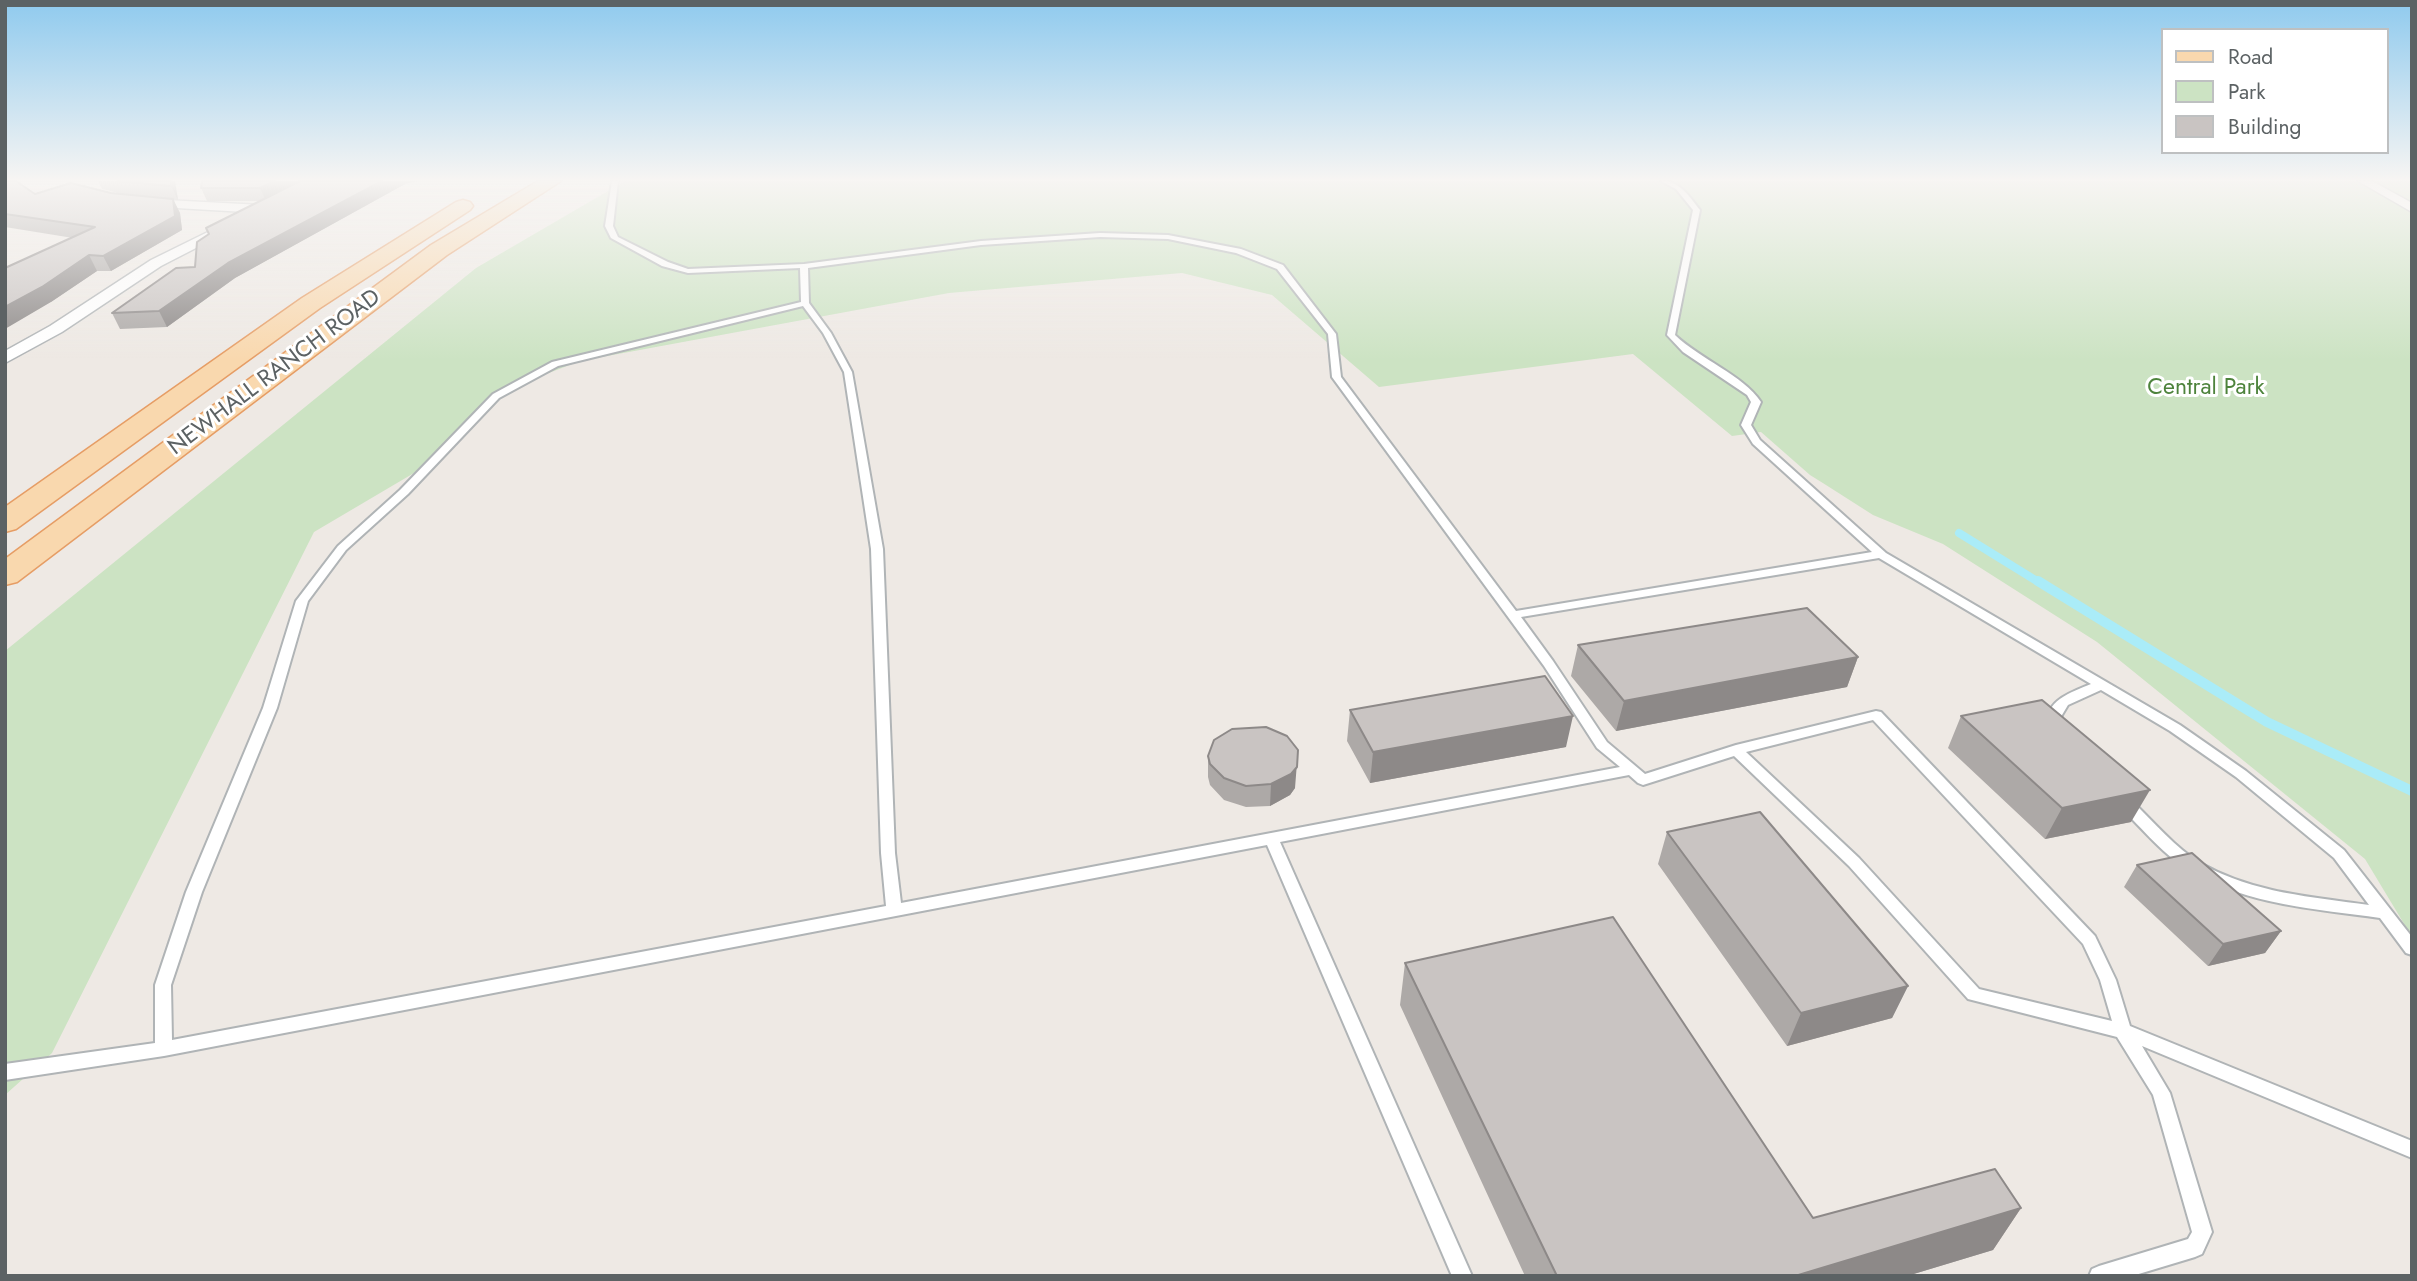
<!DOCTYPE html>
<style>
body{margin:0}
#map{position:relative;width:2417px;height:1281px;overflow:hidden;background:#eee9e4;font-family:Jost,sans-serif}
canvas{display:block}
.frame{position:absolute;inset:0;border:7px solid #5c6264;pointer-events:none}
.legend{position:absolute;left:2161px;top:28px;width:228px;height:126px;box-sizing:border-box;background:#fff;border:2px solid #bec0c1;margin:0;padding:9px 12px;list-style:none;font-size:21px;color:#5c6264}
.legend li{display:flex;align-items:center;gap:14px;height:35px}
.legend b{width:35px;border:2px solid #bec0c1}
</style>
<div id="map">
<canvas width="2417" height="1281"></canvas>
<div class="frame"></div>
<ul class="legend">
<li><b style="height:9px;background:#f9d8ae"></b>Road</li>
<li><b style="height:19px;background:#cce3c3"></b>Park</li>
<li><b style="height:19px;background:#c9c4c2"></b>Building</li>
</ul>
</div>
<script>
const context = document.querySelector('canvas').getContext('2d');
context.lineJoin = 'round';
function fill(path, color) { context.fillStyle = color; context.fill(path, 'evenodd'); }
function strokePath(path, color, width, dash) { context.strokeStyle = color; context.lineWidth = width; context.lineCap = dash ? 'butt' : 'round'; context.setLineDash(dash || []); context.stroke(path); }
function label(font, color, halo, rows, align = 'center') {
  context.font = font + ' Jost,sans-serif'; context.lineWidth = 6; context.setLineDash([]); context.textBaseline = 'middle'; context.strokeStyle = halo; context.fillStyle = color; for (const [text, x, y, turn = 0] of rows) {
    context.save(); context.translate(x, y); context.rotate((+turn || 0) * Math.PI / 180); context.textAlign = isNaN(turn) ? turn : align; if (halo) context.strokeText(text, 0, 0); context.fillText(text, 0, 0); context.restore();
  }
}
const green = new Path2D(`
 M625,181H2412V937L2365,859L2097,642L1943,544L1873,515L1826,485L1810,475L1761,432L1732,436L1633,354L1379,387L1272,295L1182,273L949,293L580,361L494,394L414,473L314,532L52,1053L5,1095V651L476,268Z`);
const streamFar1 = new Path2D(`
 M1959,533L2040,583`);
const stream = new Path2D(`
 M2038,581L2267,722L2412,791`);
const service = new Path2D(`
 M612,181H618L613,226L618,237L668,262L688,269L804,264L981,241L1100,233L1168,235L1241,249L1283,265L1336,334L1341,377L1516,611L1872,552L1753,444L1741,425L1751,402L1747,395L1683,352L1667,335L1693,210L1676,189L1661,181C1679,180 1690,197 1700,210L1675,335C1700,359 1743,375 1761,402L1751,425L1760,440L1886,553L2180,725L2246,771L2344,850L2412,937V955L2406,953L2380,918C2317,909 2248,905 2192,872C2164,856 2143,829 2120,807L2118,803L2120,799H2130C2153,821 2175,848 2202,864C2253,893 2313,897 2369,905L2334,858L2236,777L2170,731L2101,690L2068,705L2062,715L2059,727H2049C2042,701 2072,692 2091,684L1879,558L1521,617L1553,661L1607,742L1645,774L1736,745L1876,711L1881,712L2095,936L2116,980L2130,1026L2412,1141V1158L2142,1046L2170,1093L2212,1232L2202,1254L2195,1257L2132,1276H2089L2092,1269L2099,1266L2188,1239L2192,1232L2153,1095L2117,1037L1968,999L1849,866L1734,756L1643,785L1638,783L1629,775L1280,842L1472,1276H1452L1267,845L164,1056L5,1080V1064L155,1043V985L186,892L263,708L296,601L338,546L400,490L493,394L552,362L801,302L800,268L688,273L662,266L611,238L605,226ZM1100,237L1168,239L1236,253L1277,269L1328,334L1332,377L1544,666L1597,748L1620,767L901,903L895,853L883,549L852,372L831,333L809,303L808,268L981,245ZM803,306L823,333L844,372L871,549L881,853L886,906L172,1040L171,985L202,892L277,708L308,601L346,550L408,494L499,398L558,366ZM1873,720L2083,944L2100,980L2112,1021L1979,989L1859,858L1746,752Z`);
const minor = new Path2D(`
 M2358,181H2372L2412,203V212Z
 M147,199L262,205L268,209L262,213L142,206L141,203Z
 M224,224L229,225V231L161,266L62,332L5,363V351L50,326L151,260Z`);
const primary = new Path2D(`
 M538,181H561L447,255L17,582L5,585V559L431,245Z
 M463,200L470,202L473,206L470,210L320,308L16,529L5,532V507L302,298L456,202Z`);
const wall = new Path2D(`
 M5,181L35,194L111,193L122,194L102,189L98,181H175L178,200L173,199L180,213L182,230L111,271H97L51,302L73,238L5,227Z
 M405,184L235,278L167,327L120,329L112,313L195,267L209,234L206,228L259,201H207L201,188Z
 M1578,645L1858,657L1847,687L1616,731L1571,676Z
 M1350,710L1566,747L1370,783L1347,741Z
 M1961,716L2131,822L2045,839L1948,748Z
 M1208,756L1295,788L1290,795L1270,806L1246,807L1224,800L1210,785L1208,777Z
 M1667,832L1908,986L1892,1018L1787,1046L1658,864Z
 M2137,865L2281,931L2265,953L2208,966L2124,887Z
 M1405,963L1813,1218L2021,1208L1993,1250L1907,1276H1525L1400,1005Z`);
const shadedWall = new Path2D(`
 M171,181H175L178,200L171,186Z
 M275,181H312L266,201L260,188Z
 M382,181H418L405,184L235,278L167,327L159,311L228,263Z
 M173,199L180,213L182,230L111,271L103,256Z
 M89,255L97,271L51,302L5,329V307Z
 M1858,657L1847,687L1616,731L1624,701Z
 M1573,716L1566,747L1370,783L1373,752Z
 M1298,750L1295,788L1290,795L1270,806L1271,784Z
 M2150,790L2131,822L2045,839L2062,808Z
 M2281,931L2265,953L2208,966L2223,944Z
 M1908,986L1892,1018L1787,1046L1801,1013Z
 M2021,1208L1993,1250L1907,1276H1795Z`);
const building = new Path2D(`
 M5,181H16L35,194L71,183L111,193L173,199L175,216L103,256L89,255L42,287L5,307V268L95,227L5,214Z
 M118,181H171V186Z
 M202,181H275L260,188H201Z
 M300,181H382L228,263L159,311L112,313L176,268L195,267L197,242L209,234L206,228Z
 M1807,608L1858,657L1624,701L1578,645Z
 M1545,676L1573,716L1373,752L1350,710Z
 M2042,700L2150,790L2062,808L1961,716Z
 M1266,727L1287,736L1298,750L1297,767L1291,774L1271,784L1246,786L1224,778L1210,764L1208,756L1214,740L1232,729Z
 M1760,812L1908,986L1801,1013L1667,832Z
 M2192,853L2281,931L2223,944L2137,865Z
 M1613,917L1813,1218L1995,1169L2021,1208L1795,1276H1557L1405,963Z`);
const farStreetnames = [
 ["NEWHALL RANCH ROAD",275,373,-37]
];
const farParknames = [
 ["Central Park",2206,388]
];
fill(green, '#cce3c3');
strokePath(streamFar1, '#aaecf8', 8);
strokePath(stream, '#aaecf8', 10);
strokePath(service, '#b0b4b6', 4);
strokePath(minor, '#b0b4b6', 3);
strokePath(primary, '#e69d65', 3);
fill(service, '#fff');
fill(minor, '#fff');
fill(primary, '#f9d8ae');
fill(wall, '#ada9a7');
fill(shadedWall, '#8d8988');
fill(building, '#c9c4c2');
strokePath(building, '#8d8988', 2);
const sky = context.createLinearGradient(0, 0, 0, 360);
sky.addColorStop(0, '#8fcaee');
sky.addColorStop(0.5, '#f7f5f3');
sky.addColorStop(1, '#f7f5f300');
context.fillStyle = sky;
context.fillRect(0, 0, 2417, 360);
label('23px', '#5c6264', '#fff', farStreetnames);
label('23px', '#4d833c', '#fff', farParknames);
</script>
